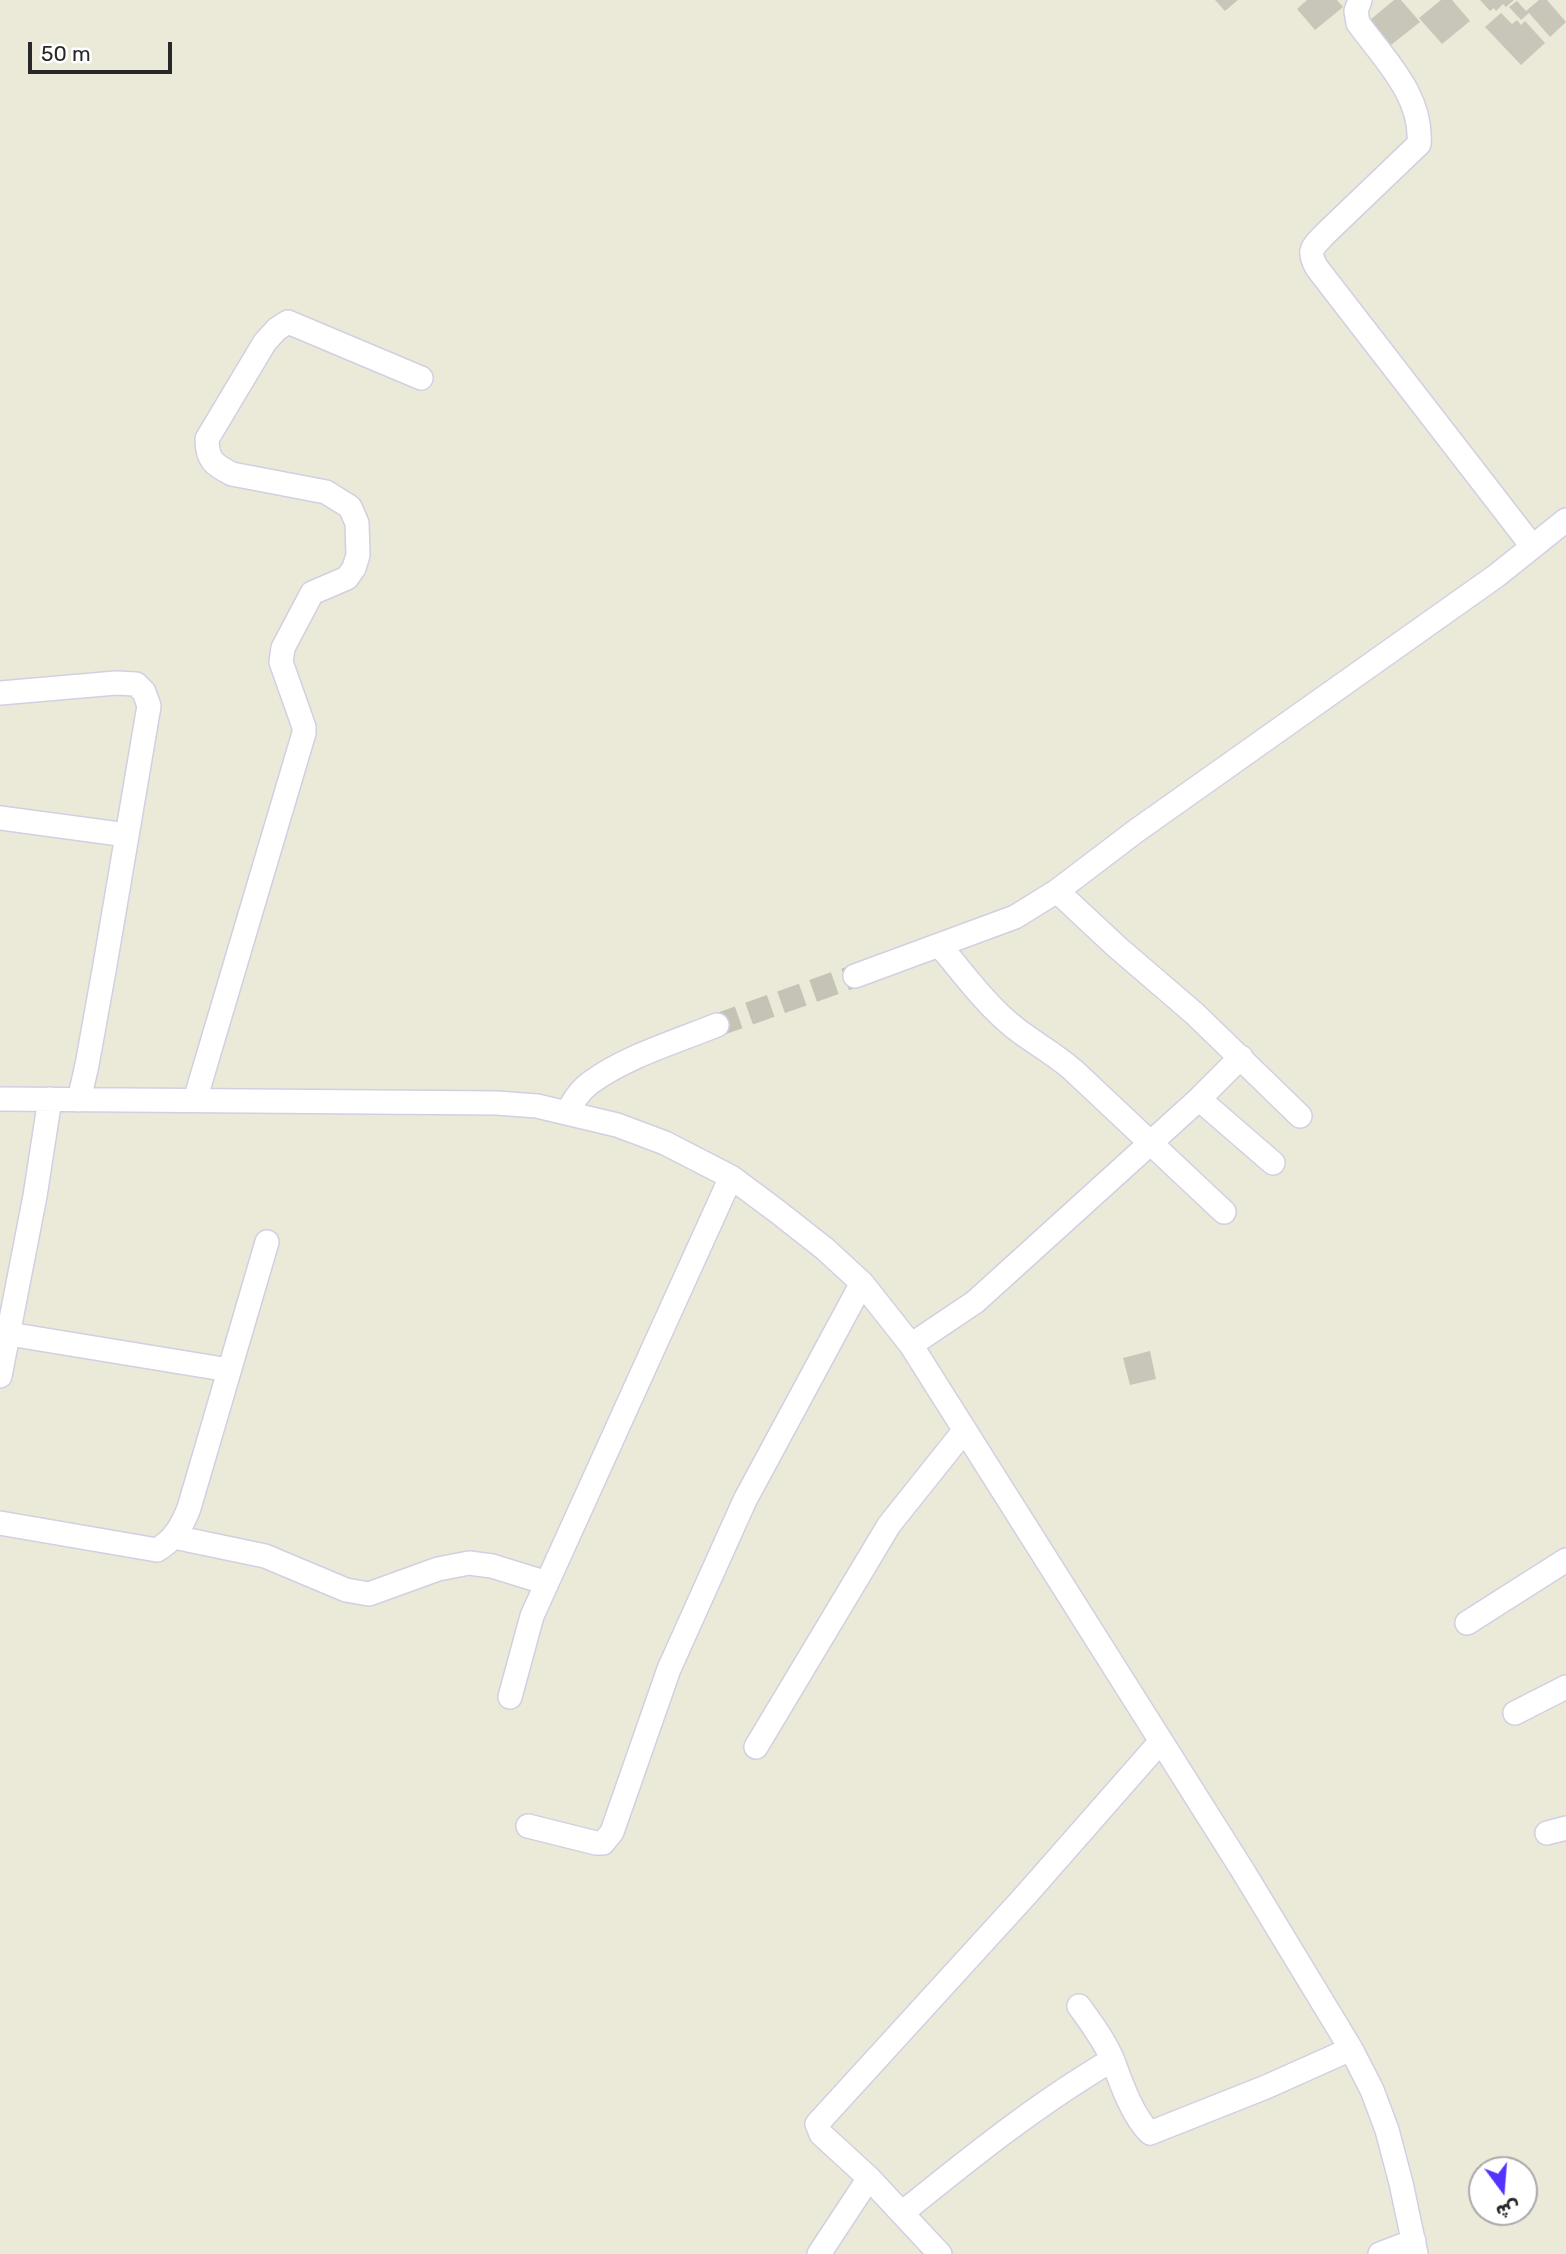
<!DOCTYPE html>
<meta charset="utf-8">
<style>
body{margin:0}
#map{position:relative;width:1566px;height:2254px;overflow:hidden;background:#ebead9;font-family:Rubik,Cairo,sans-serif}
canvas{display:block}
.north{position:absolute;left:1468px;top:2156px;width:70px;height:70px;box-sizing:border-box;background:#fff;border:2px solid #a9a9a9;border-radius:50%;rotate:164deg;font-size:19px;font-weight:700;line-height:28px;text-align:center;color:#282828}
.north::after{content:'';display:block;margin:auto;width:24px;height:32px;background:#5334fe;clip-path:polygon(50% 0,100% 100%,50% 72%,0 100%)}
.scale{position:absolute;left:28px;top:42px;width:144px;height:32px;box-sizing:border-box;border:4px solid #282828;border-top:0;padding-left:9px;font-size:21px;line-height:24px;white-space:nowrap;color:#282828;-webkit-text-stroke:5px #fff;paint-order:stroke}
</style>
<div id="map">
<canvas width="1566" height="2254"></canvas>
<div class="north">ش</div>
<div class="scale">50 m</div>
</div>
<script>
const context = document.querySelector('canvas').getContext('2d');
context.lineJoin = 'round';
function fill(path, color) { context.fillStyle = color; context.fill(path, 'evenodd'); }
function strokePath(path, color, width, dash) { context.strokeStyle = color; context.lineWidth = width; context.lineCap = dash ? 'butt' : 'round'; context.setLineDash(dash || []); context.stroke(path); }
const building = new Path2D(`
 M1215,0H1238L1225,11Z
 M1307,0H1337L1343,7L1315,30L1297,9Z
 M1394,0H1401L1420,22L1391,45L1370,20Z
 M1441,0H1452L1470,21L1442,44L1419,18Z
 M1480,0H1514L1506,7L1503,4L1496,11L1494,8L1490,11Z
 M1539,0H1547L1566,22L1550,37L1529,13L1521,20L1509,7L1517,1L1526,11Z
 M1501,13L1512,24L1517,20L1521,25L1525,21L1545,43L1521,65L1485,27Z
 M1150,1351L1156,1379L1130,1385L1123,1358Z`);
const streetTunnel = new Path2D(`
 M717,1025L855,976`);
const street = new Path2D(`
 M1360,0L1356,11L1358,23C1384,59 1423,96 1419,144L1325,234C1312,248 1307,250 1317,268L1532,546
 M0,693L116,683L136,684L144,692L149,706L105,965L87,1065L79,1100
 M0,818L127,835
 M1057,891L1117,947L1195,1014L1300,1116
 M940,946C964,974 986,1005 1015,1028C1034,1043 1055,1054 1073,1070L1224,1212
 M855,976L1015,917L1057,891L1136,831L1496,576L1566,520
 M0,1099L497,1103L537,1106L617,1125L665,1143L731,1177L778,1212L825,1249L862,1283L911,1345L1243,1871L1351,2049L1372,2090L1387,2130L1401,2183L1416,2254
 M1199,1099L1273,1163
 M195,1100L304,733V727L281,662L283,648L312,593L347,578L354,568L358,555L357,523L350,507L326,492L232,474C214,465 207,460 207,439L265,342L277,329L288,322L421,378
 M567,1113C573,1102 579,1091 590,1083C627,1056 675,1042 717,1025
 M9,1334L229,1370
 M911,1345L975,1302L1199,1099L1241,1057
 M0,1376L35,1196L50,1099
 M0,1523L157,1550C174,1540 182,1526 189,1508L267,1242
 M174,1537L265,1556L346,1590L369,1594L438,1569L469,1563L492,1566L547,1583
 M1467,1623L1566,1560
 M510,1697L532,1616L731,1177
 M1515,1713L1566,1687
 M756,1747L889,1525L964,1431
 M528,1826L596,1843H603L612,1832L669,1669L745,1500L862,1283
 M1547,1833L1566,1828
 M1079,2006C1091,2023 1105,2041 1113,2061C1121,2083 1133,2117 1150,2133L1266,2087L1351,2049
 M902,2213C970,2158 1037,2104 1112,2060
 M819,2254L869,2178
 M940,2254L869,2178L821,2134L817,2124L1025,1896L1161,1741
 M1380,2254L1414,2241`);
fill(building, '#c7c6b9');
strokePath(streetTunnel, '#c4c3b6', 23, [23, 11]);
strokePath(street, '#d2cfe2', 26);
strokePath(street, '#fff', 23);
</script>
